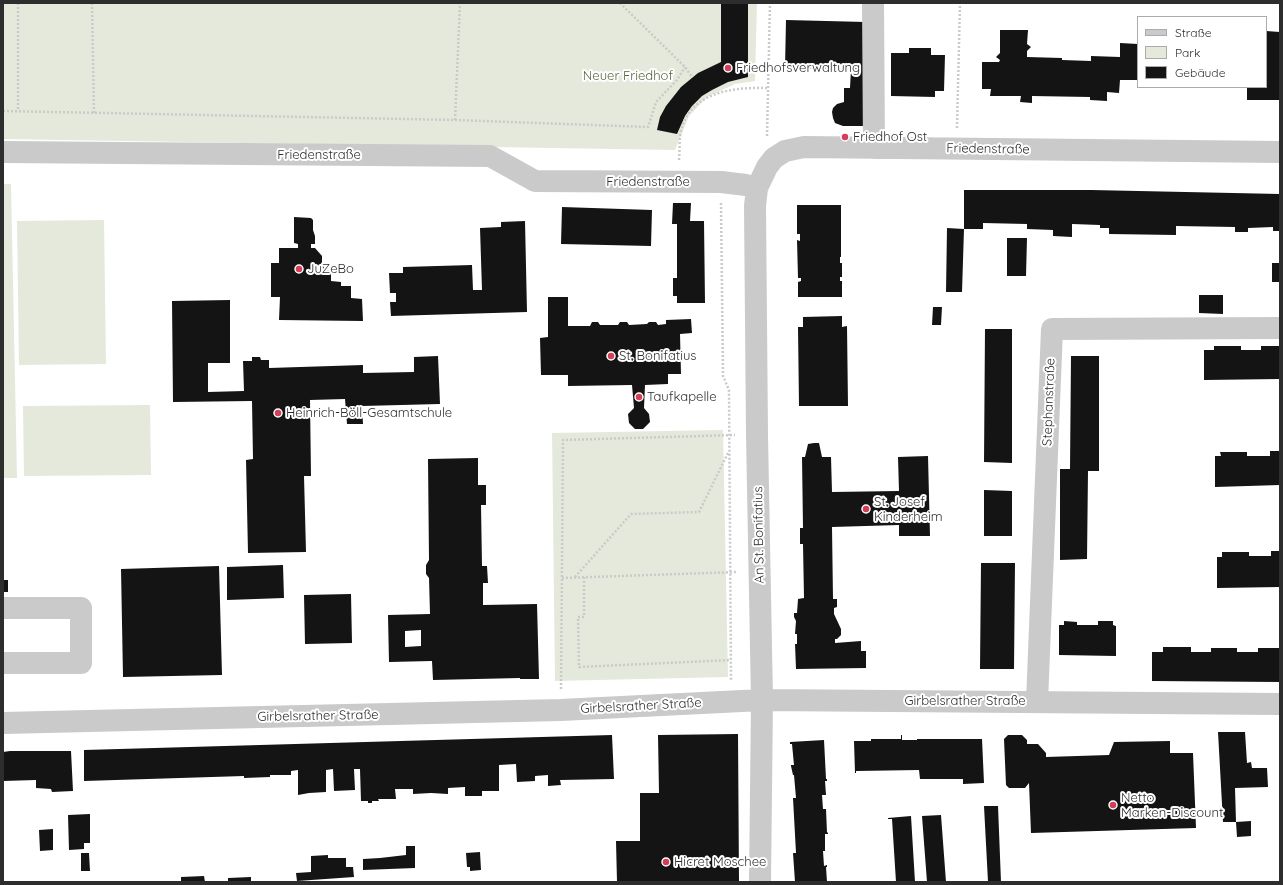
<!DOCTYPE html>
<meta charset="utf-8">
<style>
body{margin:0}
#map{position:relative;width:1283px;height:885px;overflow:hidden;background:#fff;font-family:Quicksand,sans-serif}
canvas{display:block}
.frame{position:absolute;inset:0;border:4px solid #2d2d2d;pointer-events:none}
.legend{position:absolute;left:1137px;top:16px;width:130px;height:72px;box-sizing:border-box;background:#fff;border:1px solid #ababab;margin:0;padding:5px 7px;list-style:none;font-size:12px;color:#2d2d2d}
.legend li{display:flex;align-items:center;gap:8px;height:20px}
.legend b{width:20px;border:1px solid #ababab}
</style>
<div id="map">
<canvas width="1283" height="885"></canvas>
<div class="frame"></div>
<ul class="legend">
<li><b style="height:5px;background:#cacaca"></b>Straße</li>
<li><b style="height:11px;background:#e4e9db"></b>Park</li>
<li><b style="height:11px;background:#141414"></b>Gebäude</li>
</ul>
</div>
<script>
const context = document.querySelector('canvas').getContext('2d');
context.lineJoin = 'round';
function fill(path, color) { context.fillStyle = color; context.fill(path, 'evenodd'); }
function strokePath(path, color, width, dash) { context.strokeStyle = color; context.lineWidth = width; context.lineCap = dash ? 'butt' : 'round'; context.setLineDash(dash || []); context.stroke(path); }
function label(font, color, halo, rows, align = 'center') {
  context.font = font + ' Quicksand,sans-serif'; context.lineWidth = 4; context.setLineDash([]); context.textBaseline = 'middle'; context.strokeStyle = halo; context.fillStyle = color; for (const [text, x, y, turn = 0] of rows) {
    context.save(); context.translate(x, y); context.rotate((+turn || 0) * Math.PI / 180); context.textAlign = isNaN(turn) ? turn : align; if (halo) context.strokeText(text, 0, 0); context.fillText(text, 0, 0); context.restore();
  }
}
const green = new Path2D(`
 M3,3H757L755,81L735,84L707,97L689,116L675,150L3,139Z
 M3,184H11L17,478H3Z
 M104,220L106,364L19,365L17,221Z
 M150,405L151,475L24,476L23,406Z
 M723,430L728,677L555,681L552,433Z`);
const building = new Path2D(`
 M721,3H748V77L728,82L712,90L702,96L692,106L685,116L677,134L657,130L660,117L666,106L681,87L698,73L721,62Z
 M786,20L866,22V126H843L835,123L833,118L832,112L833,108L837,104L844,102V88H850L851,69L785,68Z
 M1000,30H1028L1027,44L1031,47L1027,51V57L1062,58V60L1091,61V56L1120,57V43L1138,44V80H1120L1119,93L1107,92V101L1090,100V97L1032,96V103L1020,102L1021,96H990L991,89H982V62H999L1000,60L996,57L1000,53Z
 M1266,31L1280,32V100H1247V87H1266Z
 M909,48H931V55H945L944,91H935V97L891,96V53H909Z
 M964,190H1091L1280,194V231H1273V227L1248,228V232H1235V227L1176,226V235L1109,234V228H1100V225L1072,224V237L1053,236V230L1027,229V224L983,223V229H964L962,292H946L947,228L964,229Z
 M673,203H691L690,221H704L705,303H677V296H673V278H677V224H672Z
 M797,205H841V257H840V263H842V277H840V281H842V297H798V282L801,281V278H798L797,240L800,241V234H797Z
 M562,207L652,210L651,246L561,244Z
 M294,217L311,218L313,220V230L315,236V244H311V248H315L322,256V264L331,273V281L341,282V286H351V298L362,299L363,321L279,320L280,297H271V263H279V248H298V244L294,243Z
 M525,221L527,312L391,316L390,302H396V293H390L389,273H403V267L472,265L473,290H482L480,228L501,227V222Z
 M1007,238H1027L1026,276H1007Z
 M1272,263H1280V282H1272Z
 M1199,295H1223V314L1199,313Z
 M548,297H568V326H590L592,322H598L600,325H618L620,322H627L629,325L647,324L649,322H656L658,325L666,324V320L691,319L692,333L680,334L681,374H668V384L645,385L644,408L649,414L650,422L643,429H635L629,423L628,414L634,408L632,385L568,386V375H541L540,338L548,337Z
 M230,300V363H208V392L244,391L243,361H252V357H260L261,360H269V368L363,365V373L414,372V357L438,356L440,404L362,406L363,424H347L345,399L310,400L311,476H304L306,552L248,553L246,460L253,459L252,401L173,402L172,301Z
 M933,307H942L941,325H932Z
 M842,316V327L847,326L848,406H799L798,327H803V317Z
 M985,329H1012V463L984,462Z
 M1214,346H1241V350H1261V346H1280V379L1204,380V350H1214Z
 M1071,356H1099V471H1088L1087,559L1060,560V469H1070Z
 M814,443H819L822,457H831L832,492L899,491L898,457L928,456L930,536H899V525L832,527L833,599H837V607L834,608V614L841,629V635L837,639H835V643L861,641V651H866V668L796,669L795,644H797V634H795L796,621L794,617V613H797L798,599L804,598L803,544H800V528H803L802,457H805L808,444Z
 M1270,451H1280V485L1215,487V456H1221L1220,452H1247V456H1270Z
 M478,458V485H486V505H481L482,566H487L488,583H483V605L537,604L539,679H520V678L433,680L432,661L389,662L388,615L430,614L429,578L426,574V565L429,560L428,459ZM421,630V646L405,647V631Z
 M984,490L1012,491V536H984Z
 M1271,551H1280V587L1217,588V557H1222V552H1249V556H1271Z
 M981,563H1015L1014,669H980Z
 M283,565L284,598L227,600V567Z
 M219,566L222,675L123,677L121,569Z
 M3,580H8V592H3Z
 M351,594L352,643L305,644L304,595Z
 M1064,621L1077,622V625H1098V621H1113V625L1116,626V656L1059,655V625H1064Z
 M1163,647H1191V652H1211V648H1237V652H1258V648H1280V682L1152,681V652H1163Z
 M1218,732H1245L1247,763L1251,762L1252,768H1267L1268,787L1235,788L1236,822H1223Z
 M738,734L739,882H617L616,841H640V793H659L658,735Z
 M612,735L614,779L560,780L561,785L548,786V775L535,776V781L517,782L516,764L499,765V791H482V796H465V787L448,788V794L431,793L413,794V789H395L396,799H378L379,801H372V803H368V801H361L360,769H354L355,790L334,791L333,769L326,770V792L309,793L298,795V770L291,771V775H270V777L244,778V776L84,781V750Z
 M901,735H902V740H917V739H982L984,783L963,784V779H920L919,770L856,771V773H855L854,741H871V739H901Z
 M1008,735H1022L1027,740V744H1038L1046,753V757L1109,755L1114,742L1170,741V753H1193L1196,828L1031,833L1029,783L1025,788H1009L1006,785L1004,739Z
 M824,740L826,779H827V781H825L826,795H822L823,809H826L827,833L828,832V834H825V851H823L824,866L827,865V867H826L827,882H795L793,853H796L793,798H796L794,775H793L791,766V765H794L792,744H790V742Z
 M10,751H71L73,791L52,792L51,789L36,788V780L3,781V752Z
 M984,806H998L1001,882H988Z
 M90,814V843H84V849L69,850L68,815Z
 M941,815L946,882H927L922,816Z
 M911,816L915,882H896L892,819H888V818Z
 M1251,821V836L1237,837L1236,822Z
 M53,829V850L40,851L39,830Z
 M406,846H415V868L363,870V859L380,858L406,855Z
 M480,852L481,870L470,871V867H467L466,853Z
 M81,853H89L90,871H81Z
 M328,855V858H346V867H353L354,877L297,881L296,873L311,872V856Z
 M204,876L205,882H181V877Z
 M251,877V882H228V878Z`);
const path = new Path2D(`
 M18,3V111
 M92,3L94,113
 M620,3L685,67L692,77
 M3,111L455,120L648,127L656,102L677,80L685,67
 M455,120L460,3
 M957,128L960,3
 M767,136L770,3
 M679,160C680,150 679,140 681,131C690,91 735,87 768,88
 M721,203L723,376L729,390L731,681
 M575,577L631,514L699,512L729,451
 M584,577V617H578L579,667L731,660
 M562,578L737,572
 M561,689L563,440L735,435`);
const minor = new Path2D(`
 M873,3L874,148
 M3,152L490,156L535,181L721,182L746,185L757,188
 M3,608H81V663H3
 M1037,702L1052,329L1280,328
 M3,723L561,710L762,700L1280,704
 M760,882L762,700L757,435L755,206L757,188L767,167L774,158L785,151L804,147L1280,152`);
const markers = [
 [728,68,4,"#d33f58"],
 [845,137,4,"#d33f58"],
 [299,269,4,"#d33f58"],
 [611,356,4,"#d33f58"],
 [639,397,4,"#d33f58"],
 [278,413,4,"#d33f58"],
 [866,509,4,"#d33f58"],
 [1113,805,4,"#d33f58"],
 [666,862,4,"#d33f58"]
];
const poiNames = [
 ["Friedhofsverwaltung",736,68],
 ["Friedhof Ost",853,137],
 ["JuZeBo",307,269],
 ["St. Bonifatius",619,356],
 ["Taufkapelle",647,397],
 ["Heinrich-Böll-Gesamtschule",286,413],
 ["St. Josef",874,502],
 ["Kinderheim",874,517],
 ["Netto",1121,798],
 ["Marken-Discount",1121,813],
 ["Hicret Moschee",674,862]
];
const parkNames = [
 ["Neuer Friedhof",628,76]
];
const streetNames = [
 ["Friedenstraße",988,149,1],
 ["Friedenstraße",319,155],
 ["Friedenstraße",648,182],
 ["Stephanstraße",1049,402,-88],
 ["An St. Bonifatius",759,535,-91],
 ["Girbelsrather Straße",965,701],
 ["Girbelsrather Straße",641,706,-3],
 ["Girbelsrather Straße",318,716,-1]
];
fill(green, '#e4e9db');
fill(building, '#141414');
strokePath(path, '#cacaca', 2.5, [2, 2]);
strokePath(minor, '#cacaca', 22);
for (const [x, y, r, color] of markers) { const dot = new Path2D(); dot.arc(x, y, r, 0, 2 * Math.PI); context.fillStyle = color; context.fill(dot); strokePath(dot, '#fff', 1.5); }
label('13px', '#2d2d2d', '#fff', poiNames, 'left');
label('13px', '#53643f', '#fff', parkNames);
label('13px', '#2d2d2d', '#fff', streetNames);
</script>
